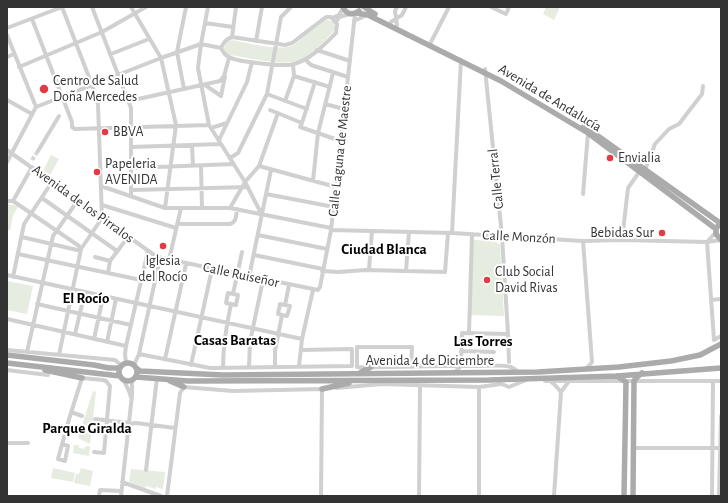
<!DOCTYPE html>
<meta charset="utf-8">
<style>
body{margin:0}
#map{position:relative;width:728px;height:503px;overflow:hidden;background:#fff;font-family:"Alegreya Sans",sans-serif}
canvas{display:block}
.frame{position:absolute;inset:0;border:8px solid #333;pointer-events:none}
</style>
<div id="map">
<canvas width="728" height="503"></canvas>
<div class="frame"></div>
</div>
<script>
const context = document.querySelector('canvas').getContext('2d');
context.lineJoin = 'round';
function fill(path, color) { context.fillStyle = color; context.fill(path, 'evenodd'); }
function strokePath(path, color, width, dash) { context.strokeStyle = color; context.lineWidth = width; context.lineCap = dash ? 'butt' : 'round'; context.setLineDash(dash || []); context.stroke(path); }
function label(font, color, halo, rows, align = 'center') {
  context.font = font + ' "Alegreya Sans",sans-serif'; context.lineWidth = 4; context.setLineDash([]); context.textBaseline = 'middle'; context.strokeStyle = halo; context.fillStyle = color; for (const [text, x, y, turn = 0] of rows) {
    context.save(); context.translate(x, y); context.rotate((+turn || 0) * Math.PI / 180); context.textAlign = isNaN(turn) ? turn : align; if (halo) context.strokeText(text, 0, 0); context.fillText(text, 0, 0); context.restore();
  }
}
const green = new Path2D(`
 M546,7H560L554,20L543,14Z
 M326,19L334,22L335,28L333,32C325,41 312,54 302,59C285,68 248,57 229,55L224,51C224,45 226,41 232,40C249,43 275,51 292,46L321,22Z
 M51,155L59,159L50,175L43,171Z
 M7,204L18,206L13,216L10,230L7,231Z
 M473,240L495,241L500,245L504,316L470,315Z
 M7,281L33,286L27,314L7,310Z
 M93,391L96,392L90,444L78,438Z
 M74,445H79V448L84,449L86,446H90L89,456L73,453Z
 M53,468L75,473L73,482L51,478Z
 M81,468L93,471L90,486L74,483L76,474H79Z
 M131,469L165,472L163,489L156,487V489L146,486L145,488L129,482Z`);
const minorTunnel = new Path2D(`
 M32,160L38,151`);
const minor = new Path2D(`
 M92,7L131,108V196
 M131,7L161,58L176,125L165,208
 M208,7L201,44L198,68L209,125L245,182L262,215
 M491,7L506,14L509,7
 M326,17H331L337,24L336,33C324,45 311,59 294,64C285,67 237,62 229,57C224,55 223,52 221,48C224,42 226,39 232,37L285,45L292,43Z
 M332,18L339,15L343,8
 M32,19L72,122V127L75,129L209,125
 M354,21L367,15
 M336,22L339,17L350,14
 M391,22L402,15L406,7
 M205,23L233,27
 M397,25L395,11L397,7
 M7,28L62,7
 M7,35L36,107
 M232,37L236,7
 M256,41L262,7
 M431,42L449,7
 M317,50L350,61
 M111,54L149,39
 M7,57L14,54
 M305,59L311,65L348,77
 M19,67L102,32L146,7
 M485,69L502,236L508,334L509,362
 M294,76L330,87
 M205,85L221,96L225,76
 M184,89L177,52L186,7
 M267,94L307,109
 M7,100L32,114
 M129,101L220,81L224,76L229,58
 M285,101L294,76L293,64
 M325,104L344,109
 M36,107L161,58L201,44L221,48
 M270,110L302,123L300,127L341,141
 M302,123L315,82
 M211,128L227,123
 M219,140L247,82L252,62
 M192,145L193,166
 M131,147L221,144
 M7,150L157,257L318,290L320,287L331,230L355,14
 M38,151L59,116
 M230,158L238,153L267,94L281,17L291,7
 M7,162L36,107
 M201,166L202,208
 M259,166L336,187
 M131,168L234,164
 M645,170L655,144L669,129L679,124L702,94L703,86
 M313,181L318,133L333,73
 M101,186L165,208H230L331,228
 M132,190L248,187
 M266,194L334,207
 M583,194L588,133
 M42,198L117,251
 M7,201H13
 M13,201L79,246L81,249
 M13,201L32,167
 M102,205L176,228
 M230,208L245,182L259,166L278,113
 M177,224H230C237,222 236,215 237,209
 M331,230L452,233L583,241L622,240L707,242L721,240
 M452,233L461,60
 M258,235L327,249
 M22,237L77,250L81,249
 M622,240L628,188L640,171
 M583,241L592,362L586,369
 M707,242L714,340L721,336
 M707,242L716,232
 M18,254L141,280
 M254,255L323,269
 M95,257L110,261
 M169,260L181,208
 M369,270L372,231
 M322,271L338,272L366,270L445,272L448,233
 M406,271L409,232
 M108,273L110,261L128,237
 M7,275L302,339
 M13,277L24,224L52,182
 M249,277L271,170
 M711,300L721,299
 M37,304L131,325
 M231,304L226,303L228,293L233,294L242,252
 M282,315L278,314L280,304L285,305L289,285
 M7,319L126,346
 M469,333L472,234
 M75,334L85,292
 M94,339L103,297
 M107,342L116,299
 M7,350L115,360L122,366
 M461,351L494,352
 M27,352L53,236L78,200
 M139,354L210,368L352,366V349L301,350
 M59,355L81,249L102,218L98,104L92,85L62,7
 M165,359L186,264
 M126,363L125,354L126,346L148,251
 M134,365L139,354L160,258
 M191,365L212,269
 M275,366V351L282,315L287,316L290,306L285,305
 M299,366L302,339L313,290
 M249,367L250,342L263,280
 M411,367L412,347H357V367C396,368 435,365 474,366C485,366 500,364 511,367C514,368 516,370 518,372
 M223,368C223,345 226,327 231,304L236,305L238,295L233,294
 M7,370L48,375
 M455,372L461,366L462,333L508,334
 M123,379L129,391L131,397
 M545,381H721
 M550,381L555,385L561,392L569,381
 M499,383L509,387L526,380
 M336,388L382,384L479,387L501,384
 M71,412L82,416
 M95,419L129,423
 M129,424L136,423L175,428
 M7,443H28
 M62,444L68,446L65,461L58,459C65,432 73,405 82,378L103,380L106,381L110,386L104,453L94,452
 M634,448H721
 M146,470L157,378
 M122,482L161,496
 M99,496L100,490L121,491
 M121,496L132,395V380
 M167,496L180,393L184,387L233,391L323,389
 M321,496L322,389
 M419,496L420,386
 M479,496V387
 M554,496L561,392
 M712,496L713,381
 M719,496L721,416`);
const major = new Path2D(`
 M343,7C346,14 352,16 359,11
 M364,7L375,14
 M357,13L368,15L501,81L588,133L716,229
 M584,126L720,223
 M718,226L716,229V234L721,240
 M7,355L94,365L109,368H120
 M7,363L120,376
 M119 372a9 9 0 1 1 18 0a9 9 0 1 1-18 0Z
 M136,368L140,371L223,375L538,372L619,367L671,361L700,355L721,344
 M45,370L82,378
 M361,372L371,367
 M617,376L626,382L624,496
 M136,377L188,381L489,380L617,376L721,368
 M170,381L184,387
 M322,389L349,383
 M633,496L634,381L637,377L642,373`);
const markers = [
 [44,89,5,"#e63946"],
 [105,132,4,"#e63946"],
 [610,158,4,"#e63946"],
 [97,172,4,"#e63946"],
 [662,233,4,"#e63946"],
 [163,246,4,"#e63946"],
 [487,280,4,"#e63946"]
];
const poiNames = [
 ["Centro de Salud",53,81],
 ["Doña Mercedes",53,97],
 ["BBVA",113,132],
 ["Envialia",618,158],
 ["Papeleria",105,164],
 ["AVENIDA",105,180],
 ["Bebidas Sur",654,233,"right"],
 ["Iglesia",163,261,"center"],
 ["del Rocío",163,277,"center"],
 ["Club Social",495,272],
 ["David Rivas",495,288]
];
const streetNames = [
 ["Avenida de Andalucía",550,98,31],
 ["Calle Laguna de Maestre",340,151,-84],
 ["Calle Terral",496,179,-96],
 ["Avenida de los Pirralos",83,204,36],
 ["Calle Monzón",519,237,3],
 ["Calle Ruiseñor",241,275,12],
 ["Avenida 4 de Diciembre",430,361]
];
const neighbourhoodNames = [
 ["Ciudad Blanca",384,249],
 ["El Rocío",86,298],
 ["Casas Baratas",235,340],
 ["Las Torres",483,341],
 ["Parque Giralda",87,428]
];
fill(green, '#e6ecdf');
strokePath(minorTunnel, '#d6d6d6', 4, [4, 2]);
strokePath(minor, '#d0d0d0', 4);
strokePath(major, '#ababab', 5.5);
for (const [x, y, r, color] of markers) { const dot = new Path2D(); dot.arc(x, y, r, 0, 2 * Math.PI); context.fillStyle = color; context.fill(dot); strokePath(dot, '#fff', 1.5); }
label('14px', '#333', '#fff', poiNames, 'left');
label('14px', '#333', '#fff', streetNames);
label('bold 15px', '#000', '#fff', neighbourhoodNames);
</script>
